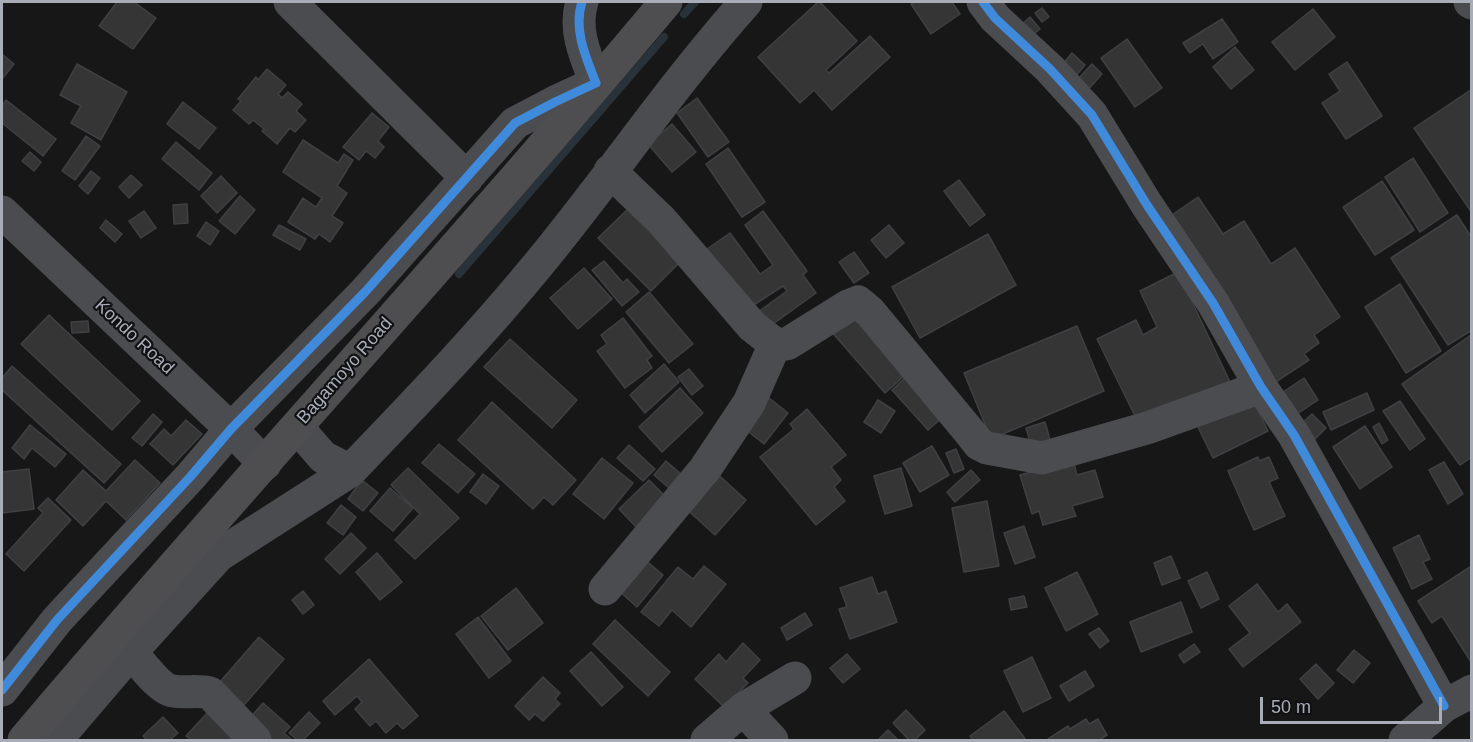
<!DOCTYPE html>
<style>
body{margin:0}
#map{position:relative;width:1473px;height:742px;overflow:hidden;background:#171717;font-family:Helvetica,sans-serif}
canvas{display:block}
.frame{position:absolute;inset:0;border:3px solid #a8adb8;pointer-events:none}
.scale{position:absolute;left:1260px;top:697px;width:182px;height:27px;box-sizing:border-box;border:3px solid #a8adb8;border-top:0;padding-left:8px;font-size:18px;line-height:21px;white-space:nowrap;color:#a8adb8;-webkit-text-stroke:4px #111113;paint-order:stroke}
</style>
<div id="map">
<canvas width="1473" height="742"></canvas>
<div class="frame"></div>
<div class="scale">50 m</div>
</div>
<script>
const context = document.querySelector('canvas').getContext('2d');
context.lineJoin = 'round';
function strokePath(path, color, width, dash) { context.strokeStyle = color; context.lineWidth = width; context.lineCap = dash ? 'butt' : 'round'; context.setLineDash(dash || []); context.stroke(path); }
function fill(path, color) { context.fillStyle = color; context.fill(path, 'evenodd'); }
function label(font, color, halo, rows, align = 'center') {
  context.font = font + ' Helvetica,sans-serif'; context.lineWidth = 4.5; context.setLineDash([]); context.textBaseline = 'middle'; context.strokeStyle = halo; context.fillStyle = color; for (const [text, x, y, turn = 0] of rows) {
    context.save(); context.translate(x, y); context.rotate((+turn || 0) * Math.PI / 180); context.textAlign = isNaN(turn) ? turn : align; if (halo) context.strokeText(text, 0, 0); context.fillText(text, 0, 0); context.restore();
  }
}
const stream = new Path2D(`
 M684,14L695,2
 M459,274L664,37`);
const building = new Path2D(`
 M117,2H134L156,18L133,49L99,26Z
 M818,2H820L857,41L826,70L829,73L870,36L890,57L832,110L814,90L800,103L758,57Z
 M915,2H952L960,14L931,34L911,4Z
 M1042,8L1049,17L1042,22L1035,13Z
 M1313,9L1335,37L1295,70L1272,42Z
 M1030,17L1040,29L1031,36L1021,25Z
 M1222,19L1238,42L1213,59L1203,44L1190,53L1183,43Z
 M1127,39L1162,88L1135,107L1101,58Z
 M1235,47L1254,70L1231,89L1213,67Z
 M1072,53L1085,65L1069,84L1056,72Z
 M2,54L14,64L2,79Z
 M1347,62L1382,116L1346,139L1322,103L1340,91L1329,74Z
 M77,64L127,92L101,140L71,123L81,106L60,95Z
 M1092,64L1102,74L1085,93L1074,83Z
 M267,69L286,85L278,94L282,98L288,92L302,104L296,111L306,120L295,132L290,128L277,144L262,131L264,129L253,120L249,124L233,110L241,101L238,99L256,77L258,80Z
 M1472,89V213L1414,128Z
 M697,98L729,142L708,157L677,113Z
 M6,100L56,139L43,156L2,123V106Z
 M183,102L216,128L199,149L167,124Z
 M372,113L389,127L378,141L384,147L375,158L366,151L359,160L343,147Z
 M672,124L696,152L672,172L648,144Z
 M86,136L100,146L75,180L62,171Z
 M303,140L338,163L344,154L353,160L337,186L347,193L332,216L343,223L330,242L319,234L315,239L288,222L303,198L316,207L322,198L283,172Z
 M176,142L212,173L199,190L162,159Z
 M728,148L765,202L742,217L706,164Z
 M30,152L41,162L34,171L22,161Z
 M1413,158L1448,213L1420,232L1385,177Z
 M91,171L100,178L88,194L79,186Z
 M131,175L142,185L129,198L119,187Z
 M221,176L237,193L217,213L201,196Z
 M959,180L985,215L970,226L944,191Z
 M1382,181L1414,230L1375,255L1343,207Z
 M240,196L255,210L235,234L219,221Z
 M1198,197L1223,234L1244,221L1271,264L1295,248L1340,317L1314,335L1319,343L1304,354L1309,360L1274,383L1166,219Z
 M187,204L188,223L174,224L173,205Z
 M630,207L682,260L651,291L598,238Z
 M144,211L156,228L141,238L129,221Z
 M763,211L807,271L803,275L816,293L769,327L758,312L787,291L783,286L749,308L707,249L730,233L760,274L773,265L745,225Z
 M1457,215L1472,238V330L1448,345L1391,258Z
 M106,220L122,234L115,242L100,228Z
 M206,222L219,231L210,245L197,236Z
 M279,225L306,239L300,250L273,235Z
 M889,225L904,243L886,258L871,240Z
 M988,234L1016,285L920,338L892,287Z
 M854,252L869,273L854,283L839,262Z
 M604,261L623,283L627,279L639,292L622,306L592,270Z
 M584,268L612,299L578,329L550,298Z
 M1178,272L1230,382L1138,422L1097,339L1136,320L1143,335L1157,327L1140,291Z
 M1400,284L1441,351L1406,373L1365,307Z
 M649,292L693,344L669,363L626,312Z
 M857,306L912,369L885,393L830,330Z
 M49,315L140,401L112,430L21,344Z
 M623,318L652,356L647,360L652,368L625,388L597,351L607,344L601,335Z
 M88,321L89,332L72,333L71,322Z
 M1077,326L1104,391L991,439L964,373Z
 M1472,334V457L1460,465L1402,384Z
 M510,339L577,400L552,428L484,367Z
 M664,364L679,382L645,413L630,395Z
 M12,366L121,464L104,483L2,390V378Z
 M689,369L703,386L692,395L678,377Z
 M907,376L943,417L928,430L892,390Z
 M1304,378L1318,400L1294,416L1280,394Z
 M680,388L703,413L662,452L639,427Z
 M1367,393L1374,410L1331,430L1323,412Z
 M769,398L788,413L764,444L745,429Z
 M1252,398L1268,431L1213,458L1197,425Z
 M878,400L895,411L881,433L864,422Z
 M1400,401L1425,439L1410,450L1383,411Z
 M492,402L576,480L553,505L544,497L533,509L458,440Z
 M807,409L846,455L831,467L841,480L834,487L845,501L816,525L760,457L794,429L790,424Z
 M153,414L162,422L142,446L132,438Z
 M1312,414L1326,428L1315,439L1301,424Z
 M186,420L202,434L173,465L150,444L164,429L171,436Z
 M1045,422L1052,447L1033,452L1026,428Z
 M1379,423L1388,440L1382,444L1373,427Z
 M30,425L66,454L55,467L32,448L24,459L12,448Z
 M1365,426L1392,467L1360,489L1333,447Z
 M439,444L475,474L458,493L422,463Z
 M629,445L655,469L643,481L617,458Z
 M932,446L949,475L920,492L903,463Z
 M956,449L964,469L954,473L946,453Z
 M1258,457L1259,461L1269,457L1278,478L1269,482L1285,516L1254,530L1228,471Z
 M602,458L633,483L604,519L573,494Z
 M135,460L160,483L126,520L106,501L83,526L56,500L83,470L106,491Z
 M1073,460L1077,475L1095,470L1103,497L1072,506L1076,516L1043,525L1039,511L1032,514L1020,475Z
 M666,461L688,480L676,494L654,475Z
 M1444,462L1463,494L1448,504L1429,470Z
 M408,468L459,518L415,559L395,540L420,514L391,485Z
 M901,468L912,506L885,514L874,476Z
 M29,469L34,509L2,513V472Z
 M713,470L746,500L715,535L682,505Z
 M971,470L980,480L955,502L947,492Z
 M483,474L499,486L486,504L470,492Z
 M362,480L378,493L363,511L348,499Z
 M649,480L668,499L638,529L619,509Z
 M390,488L413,508L393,531L370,511Z
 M48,498L71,520L24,571L6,554L43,513L38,508Z
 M987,501L999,566L964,572L952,508Z
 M341,505L356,517L343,535L327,523Z
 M1024,526L1035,557L1015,564L1004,533Z
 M351,533L366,548L340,574L325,559Z
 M1419,535L1430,559L1423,562L1432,579L1412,589L1393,548Z
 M377,553L402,582L380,600L356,572Z
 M1171,556L1180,578L1162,585L1154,563Z
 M643,558L663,575L637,607L617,589Z
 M704,566L726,584L691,627L672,610L659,626L641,612L678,567L693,579Z
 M1470,567L1472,570L1471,662L1442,616L1432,623L1418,601Z
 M1077,572L1098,614L1066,631L1045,588Z
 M1207,572L1219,599L1201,608L1188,581Z
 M872,577L878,594L886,591L897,622L850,639L839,609L847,607L840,588Z
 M1257,584L1278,612L1287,604L1301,622L1243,667L1229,649L1250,633L1229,606Z
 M516,588L543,623L508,650L481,616Z
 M303,591L314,605L303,614L292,600Z
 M1024,596L1027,607L1011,610L1009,599Z
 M1181,602L1192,632L1141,652L1130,622Z
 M805,613L812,625L787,640L781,628Z
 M478,617L511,661L489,678L456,634Z
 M615,620L670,672L648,696L593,644Z
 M1099,628L1109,641L1100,648L1089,634Z
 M259,637L284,659L244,705L219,683Z
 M743,643L760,660L743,678L748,683L724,707L695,679L719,654L726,662Z
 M1194,644L1200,652L1184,663L1179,655Z
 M1354,650L1370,663L1353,683L1337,670Z
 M591,652L623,687L602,706L570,671Z
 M847,654L860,669L843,683L830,668Z
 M1032,657L1051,698L1023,712L1004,671Z
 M369,659L418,716L403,729L397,723L386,733L376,721L370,726L355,709L362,702L357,696L335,715L323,701Z
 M1316,664L1334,683L1318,699L1300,679Z
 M1085,671L1094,686L1069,701L1060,686Z
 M543,677L560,693L555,699L560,704L543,721L535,714L529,720L515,706Z
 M263,703L290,727L284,733L292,740H272L249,719Z
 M906,710L925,730L915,740H909L893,723Z
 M209,711L233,740H191L186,736Z
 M1004,711L1026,740H973L970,736Z
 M309,712L320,723L303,740H297L289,733Z
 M163,717L178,733L170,740H147L143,736Z
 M1086,719L1089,724L1098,719L1107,735L1099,740H1049L1048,739L1068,726L1070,729Z
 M888,730L898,740H878Z`);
const minor = new Path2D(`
 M290,2L467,178
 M983,2L995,18L1050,69L1092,115L1147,205L1213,303L1261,387L1294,435L1444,706
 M1470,2L1472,3
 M610,171L662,221L752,326L775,344H787L848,306L858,302L870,312L972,435L979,444L987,448L1042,458L1147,428L1261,387
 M2,212L231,429L265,464
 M297,427L323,457L350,471C414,404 478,338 537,266C609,179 671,86 746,2
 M605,589L705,469L749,403L775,344
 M118,636C131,650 157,689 173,691C186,693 198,690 210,693L255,740
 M2,690L57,620L191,476L231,429L366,291L515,123L555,102L596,83C586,58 573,29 582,2
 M743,709L772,740
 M56,740L132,651L219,555L350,471
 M707,740L743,709L795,678
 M1405,740L1444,706L1472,691`);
const highway = new Path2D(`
 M24,740C234,491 457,252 666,2`);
const cycleway = new Path2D(`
 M983,2L995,18L1050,69L1092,115L1147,205L1213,303L1261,387L1294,435L1444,706
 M2,690L57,620L191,476L231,429L366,291L515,123L555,102L596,83C586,58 573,29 582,2`);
const streetNames = [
 ["Kondo Road",134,337,43],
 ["Bagamoyo Road",345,371,-49]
];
strokePath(stream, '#2a3239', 8);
fill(building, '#353536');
strokePath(building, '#3f4043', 1.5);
strokePath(minor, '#4b4c50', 33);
strokePath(highway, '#4e4e51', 33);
strokePath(cycleway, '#408adc', 9);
label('18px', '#a8adb8', '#111113', streetNames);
</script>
